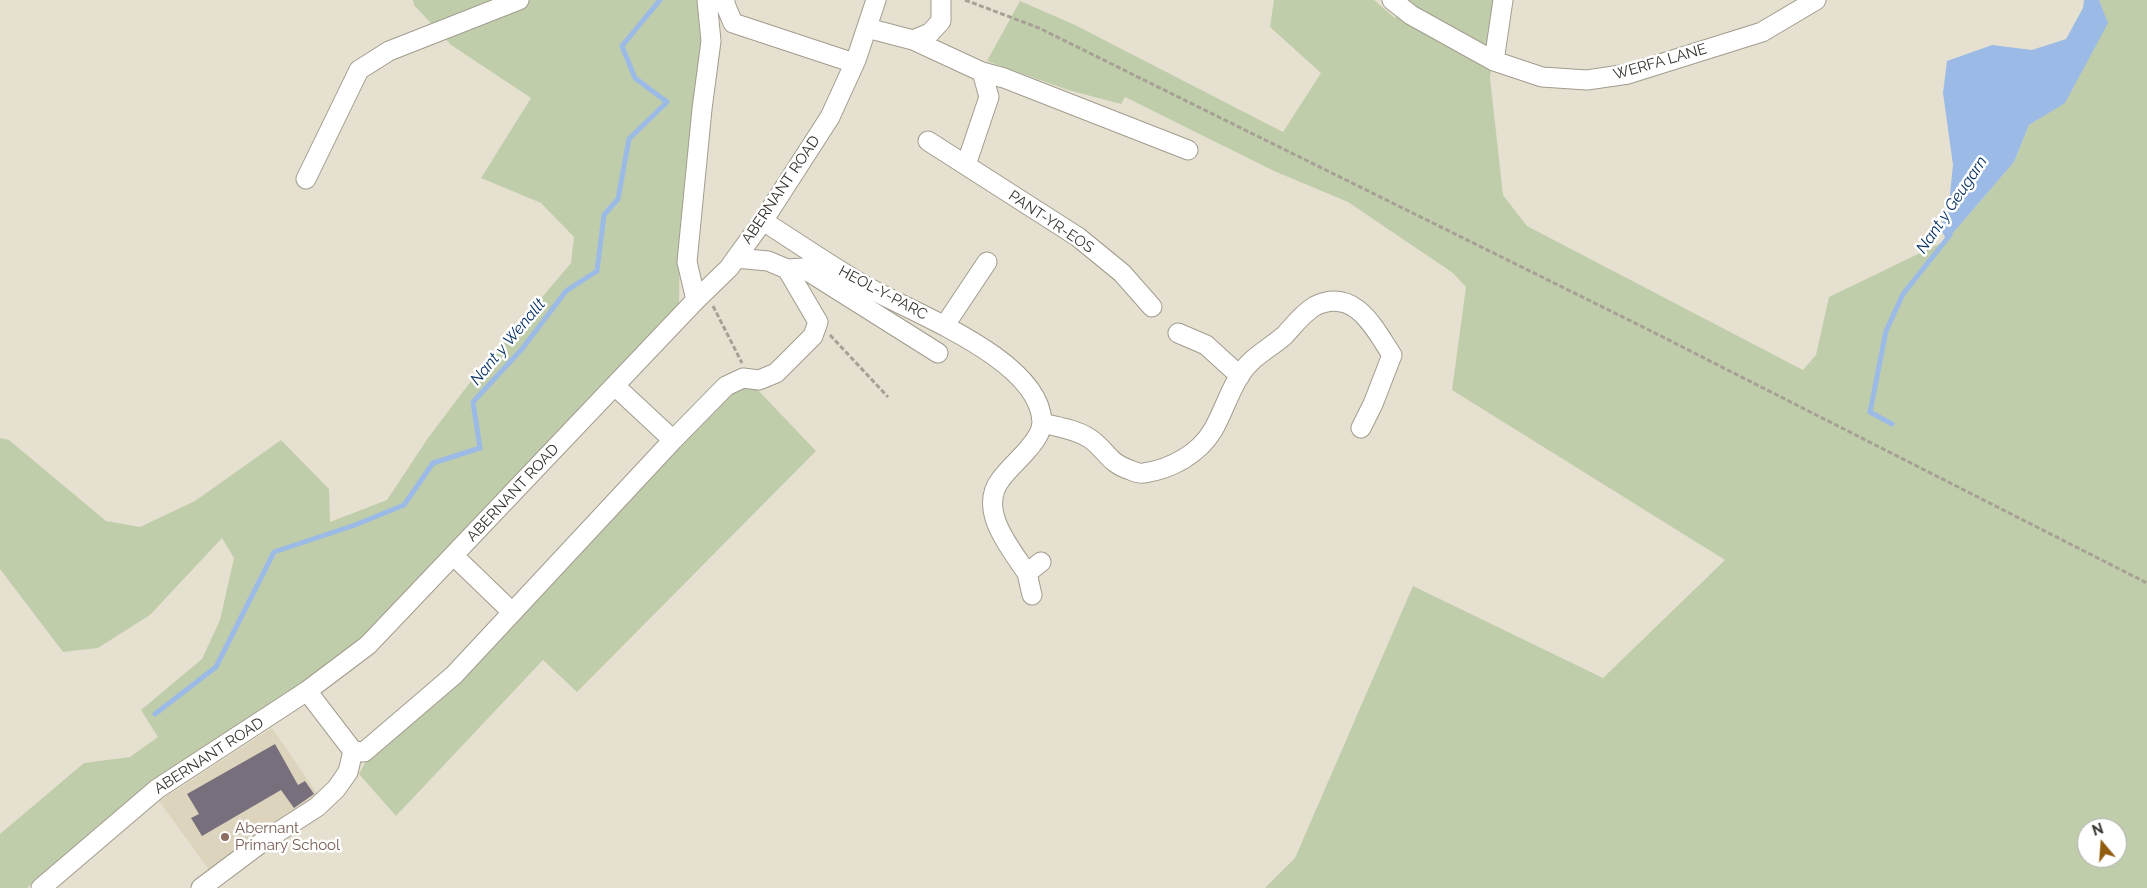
<!DOCTYPE html>
<style>
body{margin:0}
#map{position:relative;width:2147px;height:888px;overflow:hidden;background:#e6e0d0;font-family:Raleway,sans-serif}
canvas{display:block}
.north{position:absolute;left:2077px;top:818px;width:50px;height:50px;box-sizing:border-box;background:#fff;border:1px solid #aeadaa;border-radius:50%;rotate:342deg;font-size:14px;font-weight:700;line-height:20px;text-align:center;color:#34312b}
.north::after{content:'';display:block;margin:auto;width:18px;height:22px;background:#905e0e;clip-path:polygon(50% 0,100% 100%,50% 72%,0 100%)}
</style>
<div id="map">
<canvas width="2147" height="888"></canvas>
<div class="north">N</div>
</div>
<script>
const context = document.querySelector('canvas').getContext('2d');
context.lineJoin = 'round';
function fill(path, color) { context.fillStyle = color; context.fill(path, 'evenodd'); }
function strokePath(path, color, width, dash) { context.strokeStyle = color; context.lineWidth = width; context.lineCap = dash ? 'butt' : 'round'; context.setLineDash(dash || []); context.stroke(path); }
function label(font, color, halo, rows, align = 'center') {
  context.font = font + ' Raleway,sans-serif'; context.lineWidth = 5; context.setLineDash([]); context.textBaseline = 'middle'; context.strokeStyle = halo; context.fillStyle = color; for (const [text, x, y, turn = 0] of rows) {
    context.save(); context.translate(x, y); context.rotate((+turn || 0) * Math.PI / 180); context.textAlign = isNaN(turn) ? turn : align; if (halo) context.strokeText(text, 0, 0); context.fillText(text, 0, 0); context.restore();
  }
}
const built = new Path2D(`
 M272,728L321,799L212,874L159,801Z`);
const green = new Path2D(`
 M413,0H702L703,42L680,231L679,306L363,638L331,665L148,784L27,888H0V834L84,763L130,757L158,737L141,710L202,659L220,620L234,558L222,538L150,615L98,648L63,652L0,569V438L9,440L106,521L140,527L195,501L281,440L329,489L330,522L387,500L428,438L471,381L571,263L574,237L541,203L481,178L531,98L451,45L414,5Z
 M1274,0H1374L1395,18L1408,0H1499L1490,78L1503,195L1527,226L1803,370L1816,355L1829,297L1947,240L2014,162L2029,125L2065,102L2107,23L2099,0H2147V888H1265L1295,858L1413,586L1603,678L1725,560L1452,390L1466,287L1453,273L1348,202L1274,171L1125,97L1121,104L1068,90L987,61L1020,1L1075,25L1283,132L1321,73L1270,27ZM2087,828H2117V858H2087Z
 M741,384L755,387L816,451L577,692L543,660L396,816L359,774L366,761L727,389Z`);
const water = new Path2D(`
 M2084,0H2099L2108,23L2065,103L2029,125L2014,162L1947,240L1939,227L1948,213L1953,165L1943,93L1947,61L1992,45L2032,50L2066,39L2083,8Z`);
const stream = new Path2D(`
 M1892,424L1870,412L1886,331L1903,294L1950,235
 M155,714L216,667L274,552L355,525L404,505L433,463L480,448L473,402L522,349L566,291L597,271L604,215L618,199L629,139L667,102L635,78L622,46L660,0`);
const building = new Path2D(`
 M275,744L298,785L305,781L314,794L294,808L281,790L202,836L191,818L199,814L187,794Z`);
const path = new Path2D(`
 M965,0L1039,28L1647,329L2147,583
 M713,306L742,363
 M830,335L888,397`);
const minor = new Path2D(`
 M725,0V4L733,23L854,63
 M1392,0L1411,15L1494,61L1542,77L1587,80L1628,74L1762,32L1816,0
 M867,28L913,40L982,72L989,97L966,165
 M913,40L930,33L941,21V0
 M1494,61L1503,0
 M982,72L1004,78L1188,150
 M928,141L1078,237L1122,273L1152,307
 M306,179L359,70L389,51L519,0
 M763,221C796,242 828,264 862,284C909,312 1040,358 1042,422C1042,431 1035,441 1029,448C1020,459 1009,468 1001,479C977,509 1010,548 1027,573
 M787,269L803,268L938,353
 M696,300L687,262L702,109L711,41L707,0
 M945,325L987,262
 M1178,333L1206,345L1240,376
 M615,386L673,440
 M1042,423C1058,427 1075,429 1089,438C1106,449 1108,463 1130,470C1135,472 1139,474 1144,473C1171,469 1199,454 1213,430C1223,413 1229,392 1240,375C1251,357 1269,349 1285,335C1294,325 1303,313 1315,306C1355,287 1374,328 1392,355L1373,404L1361,428
 M454,556L512,612
 M1032,595L1027,573L1041,562
 M307,691L353,751L364,752L454,675L673,440L726,386L743,378L759,380L776,373L813,336L818,322L787,269L768,261L736,258
 M41,888L157,789L307,691L368,645L696,300L729,268L736,258L763,221L830,117L856,60L876,0
 M201,888L261,843L317,807L336,789L348,772L353,751`);
const markers = [
 [225,837,5,"#8d6e63"]
];
const streetNames = [
 ["WERFA LANE",1660,62,-16],
 ["ABERNANT ROAD",781,190,-56],
 ["PANT-YR-EOS",1051,222,34],
 ["HEOL-Y-PARC",883,293,28],
 ["ABERNANT ROAD",513,493,-47],
 ["ABERNANT ROAD",209,756,-33]
];
const educationNames = [
 ["Abernant",235,828],
 ["Primary School",235,845]
];
const waterNames = [
 ["Nant y Geugarn",1952,205,-56],
 ["Nant y Wenallt",508,342,-50]
];
fill(built, '#ddd4be');
fill(green, '#c0cdab');
fill(water, '#9bbbe6');
strokePath(stream, '#9bbbe6', 5);
fill(building, '#776f7c');
strokePath(minor, '#a29c8e', 21);
strokePath(path, '#a6a194', 3, [5, 2.5]);
strokePath(minor, '#fff', 19);
for (const [x, y, r, color] of markers) { const dot = new Path2D(); dot.arc(x, y, r, 0, 2 * Math.PI); context.fillStyle = color; context.fill(dot); strokePath(dot, '#fff', 2); }
label('15px', '#34312b', '#fff', streetNames);
label('15px', '#785e54', '#fff', educationNames, 'left');
label('italic 16px', '#053064', '#fff', waterNames);
</script>
